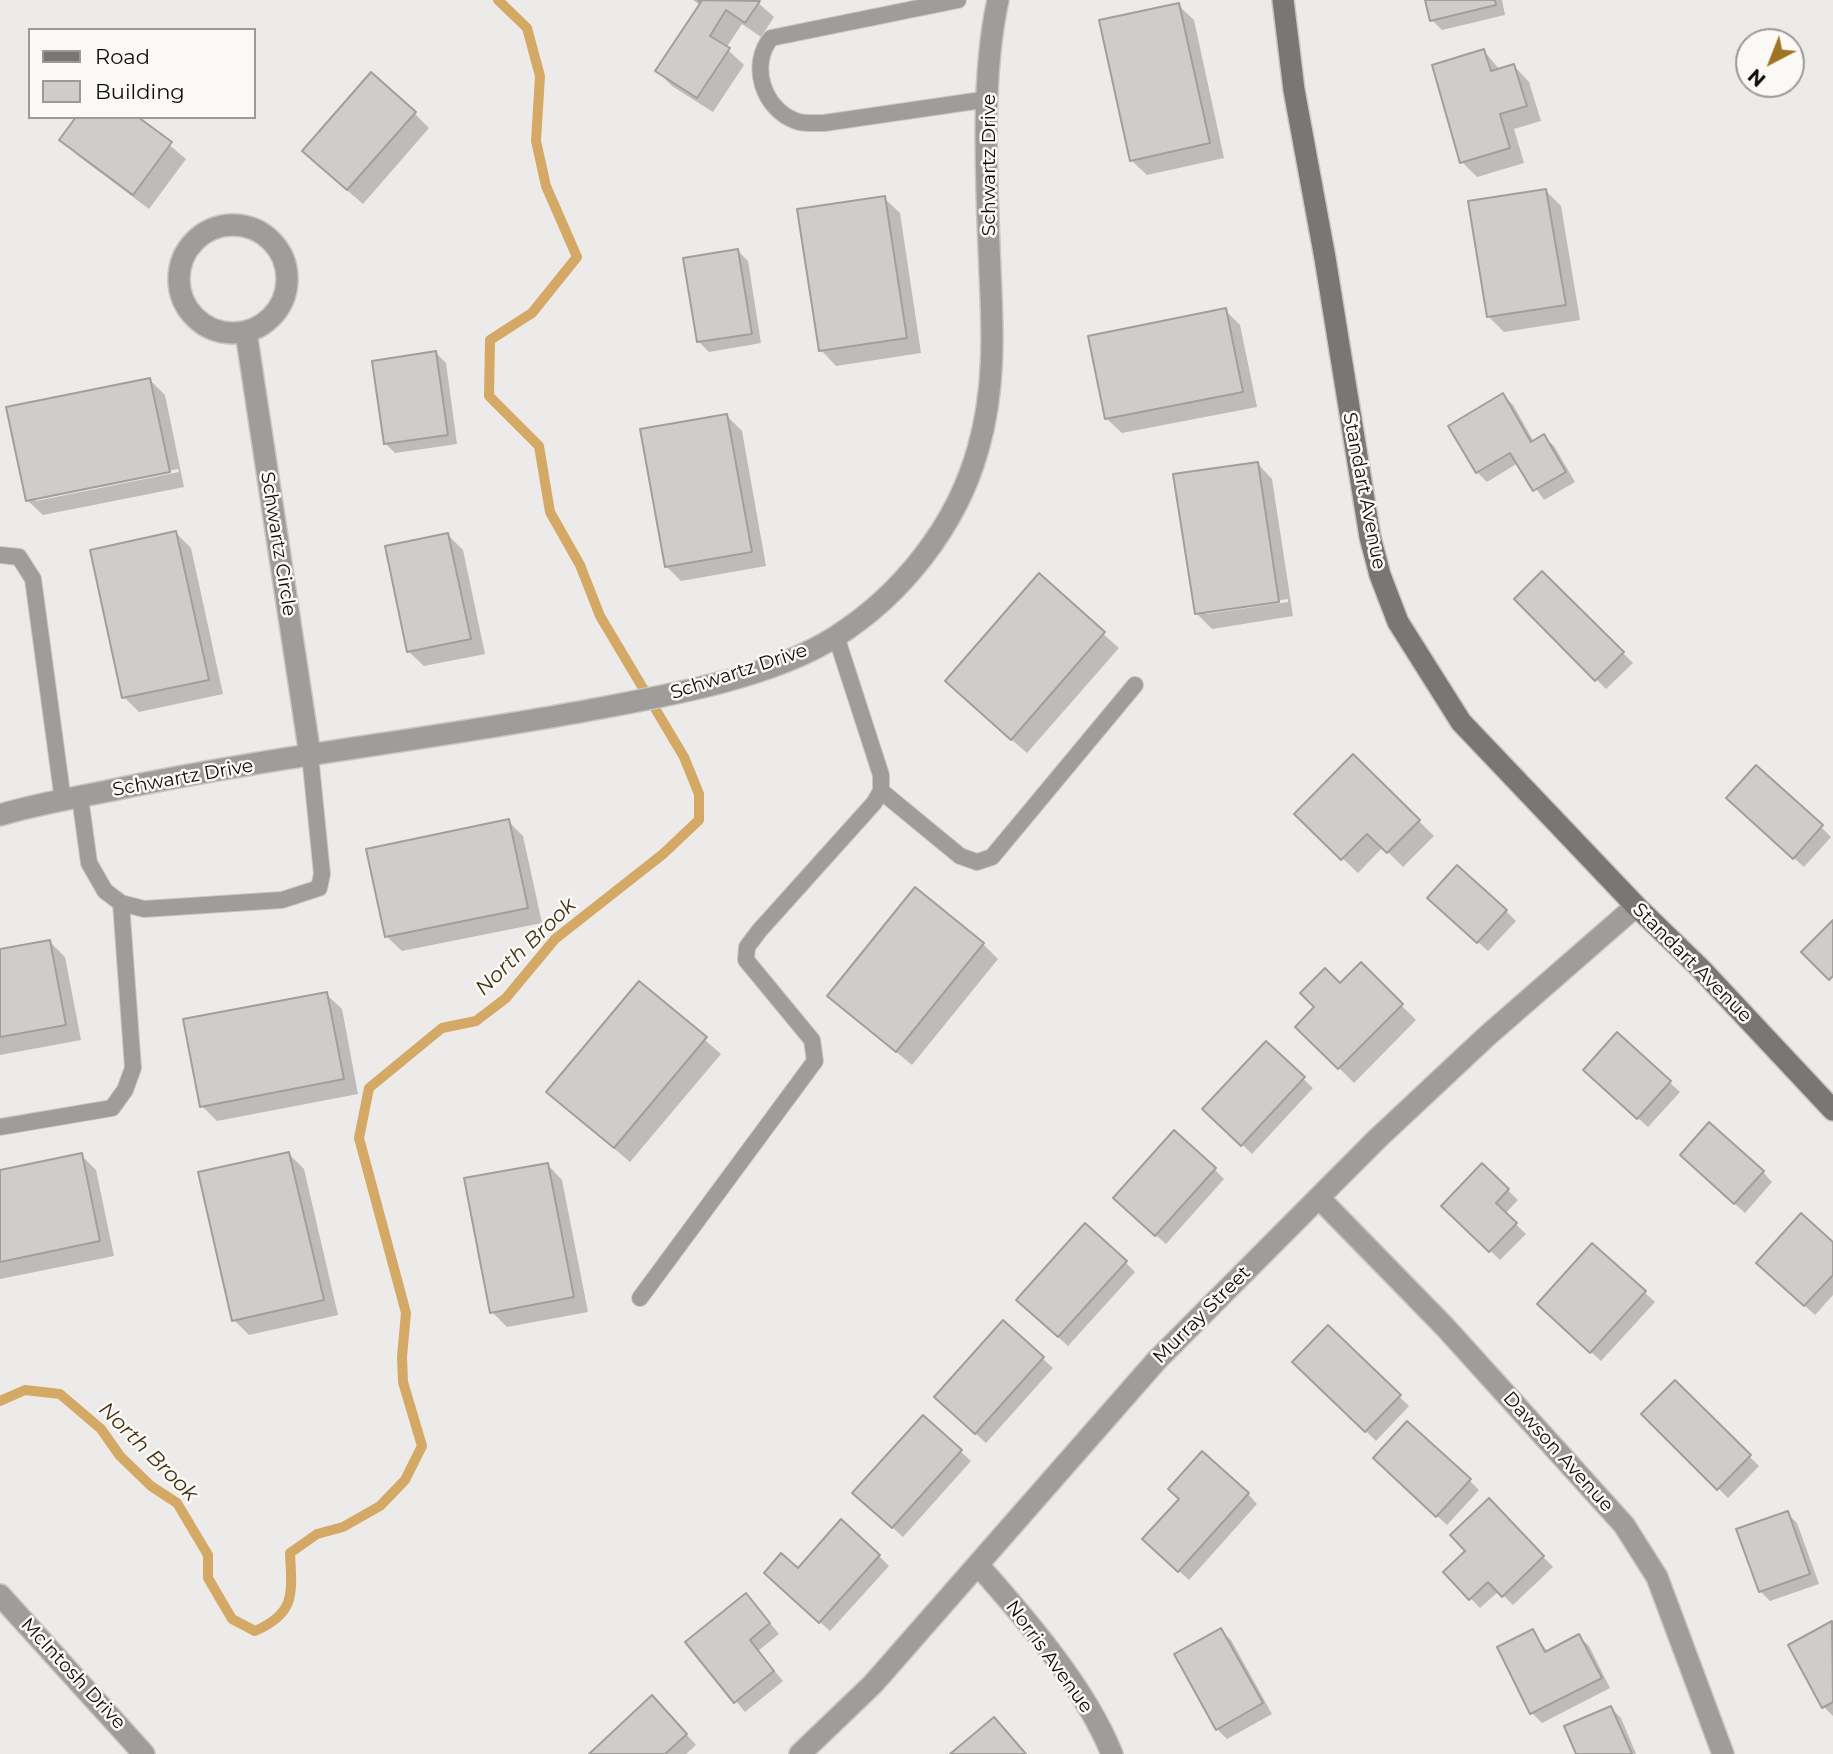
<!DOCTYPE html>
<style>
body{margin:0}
#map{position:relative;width:1833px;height:1754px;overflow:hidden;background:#edebe9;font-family:Montserrat,sans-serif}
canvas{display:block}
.legend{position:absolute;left:28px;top:28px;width:228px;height:91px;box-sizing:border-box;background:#fbf9f6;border:2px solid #9c9a98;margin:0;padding:9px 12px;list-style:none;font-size:21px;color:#0d0c0c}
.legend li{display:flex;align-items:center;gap:14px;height:35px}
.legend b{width:35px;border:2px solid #9c9a98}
.north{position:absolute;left:1735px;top:28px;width:70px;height:70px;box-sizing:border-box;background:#fbf9f6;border:2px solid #9c9a98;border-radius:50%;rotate:222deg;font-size:19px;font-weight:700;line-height:28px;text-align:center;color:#0d0c0c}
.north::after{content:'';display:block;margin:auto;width:24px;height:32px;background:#a07425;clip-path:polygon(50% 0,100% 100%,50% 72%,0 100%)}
</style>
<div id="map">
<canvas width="1833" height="1754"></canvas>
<ul class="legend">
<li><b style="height:9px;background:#787776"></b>Road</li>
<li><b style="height:19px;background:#cfcdcb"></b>Building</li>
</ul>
<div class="north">N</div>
</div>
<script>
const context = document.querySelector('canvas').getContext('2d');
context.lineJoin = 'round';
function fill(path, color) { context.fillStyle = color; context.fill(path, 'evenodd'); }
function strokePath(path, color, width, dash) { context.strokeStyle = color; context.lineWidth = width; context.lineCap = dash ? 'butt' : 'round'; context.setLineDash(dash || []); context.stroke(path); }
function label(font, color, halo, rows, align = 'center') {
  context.font = font + ' Montserrat,sans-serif'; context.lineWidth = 5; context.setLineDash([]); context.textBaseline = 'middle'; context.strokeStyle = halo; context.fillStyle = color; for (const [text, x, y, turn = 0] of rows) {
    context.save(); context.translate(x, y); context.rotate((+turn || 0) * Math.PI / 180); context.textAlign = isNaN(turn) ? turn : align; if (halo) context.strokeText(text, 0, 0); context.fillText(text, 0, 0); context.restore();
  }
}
const shadow = new Path2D(`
 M693,0H755L774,17L761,37L742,24L726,48L744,65L713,112L672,86L657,71L700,5Z
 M1427,0H1502L1505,15L1442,30L1432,20Z
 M1178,5L1194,20L1224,158L1147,175L1131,160Z
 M1484,51L1500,70L1514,66L1529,82L1541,121L1514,129L1524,163L1477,177L1462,162Z
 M414,113L429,128L363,204L319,166Z
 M136,117L186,159L149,209L77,155L62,140Z
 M1545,190L1561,206L1580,320L1504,332L1489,317Z
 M884,198L900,213L921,353L836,366L821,350Z
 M738,251L748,261L761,343L709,352L699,342Z
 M1225,310L1240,325L1257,407L1122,433L1106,418Z
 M436,353L446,363L457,444L395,453L385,443Z
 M150,380L165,395L184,487L43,515L27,500ZM178,469L179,472L36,501V497Z
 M1503,395L1513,405L1534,442L1544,437L1554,446L1575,482L1544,500L1518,463L1487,482L1477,472Z
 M727,416L742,431L766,566L681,581L666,566Z
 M1257,463L1272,479L1293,616L1212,629L1196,613ZM1288,599V602L1206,614V611Z
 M176,533L191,548L223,694L139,712L124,697Z
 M448,535L463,550L485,654L424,666L408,651Z
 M1542,573L1633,663L1606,689L1517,599Z
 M1039,576L1119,648L1027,753L962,696Z
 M1353,756L1434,836L1403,867L1383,847L1358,873L1296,814Z
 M1738,808L1821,827L1831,837L1804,867Z
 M508,821L523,836L542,923L402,951L386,936Z
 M1439,907L1506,911L1516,921L1488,951Z
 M50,942L65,957L81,1040L0,1055V951Z
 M983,944L998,959L912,1065L829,996Z
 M1361,965L1416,1020L1354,1083L1298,1027Z
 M639,983L721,1054L630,1162L564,1106Z
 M326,994L342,1009L358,1094L217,1121L202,1106Z
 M1617,1035L1680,1092L1648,1127L1595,1080Z
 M1266,1044L1313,1088L1252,1154L1205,1109Z
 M289,1154L304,1169L338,1315L249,1335L234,1320Z
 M81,1155L96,1170L114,1256L0,1279V1172Z
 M547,1164L562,1180L588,1312L507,1327L492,1312Z
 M1692,1165L1763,1172L1772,1182L1745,1213Z
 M1482,1166L1518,1200L1505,1214L1526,1234L1500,1260L1444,1206Z
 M1215,1170L1224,1179L1166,1244L1125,1208Z
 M1833,1244V1295L1815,1315L1768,1272Z
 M1593,1245L1655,1302L1601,1361L1549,1314Z
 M1125,1262L1135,1272L1068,1346L1028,1310Z
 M1003,1323L1053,1368L986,1443L946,1407Z
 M1328,1328L1409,1406L1376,1441L1295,1362Z
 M1675,1383L1759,1466L1728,1498L1644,1414Z
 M923,1417L971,1461L903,1537L864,1502Z
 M1385,1468L1469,1480L1479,1490L1447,1525Z
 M1248,1494L1257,1504L1189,1580L1155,1549Z
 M1489,1501L1553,1567L1513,1605L1499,1591L1480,1608L1445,1572L1468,1551Z
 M1787,1513L1797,1523L1819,1584L1770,1601L1760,1591Z
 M879,1556L889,1566L830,1631L776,1583L798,1570Z
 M755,1605L779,1634L758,1651L783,1681L745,1712L687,1642Z
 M1832,1623L1833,1624V1716L1824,1707Z
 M1221,1631L1231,1640L1272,1714L1227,1739L1217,1729Z
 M1532,1631L1548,1652L1579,1636L1589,1646L1610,1688L1542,1723L1532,1713Z
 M662,1707L696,1745L686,1754H591Z
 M1611,1708L1621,1718L1636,1754H1578Z`);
const stream = new Path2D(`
 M0,1401L25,1390L60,1394L101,1429L120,1456L151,1486L177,1503L208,1555V1578L232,1619L255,1631C296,1613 292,1594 290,1553L317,1534L343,1527L380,1506L405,1480L422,1446L403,1382L402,1357L406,1313L359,1138L369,1088L442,1028L476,1021L506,998L555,939L663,854L699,820V794L684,757L600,616L580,565L550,512L539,446L489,396L490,340L532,313L577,257L546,186L536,141L540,76L527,28L498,0`);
const building = new Path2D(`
 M698,0L760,1L745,23L726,10L710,36L730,48L697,98L655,71L701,2Z
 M1425,0H1495L1496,5L1430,21Z
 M1179,3L1210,143L1130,161L1099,20Z
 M1484,49L1491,71L1514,64L1527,106L1500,114L1510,148L1460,163L1432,65Z
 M371,72L416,112L347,190L302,151Z
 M76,117H138L172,142L133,195L59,140Z
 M1546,189L1566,305L1487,317L1468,201Z
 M885,196L907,338L819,351L797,209Z
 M738,249L752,334L697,342L683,258Z
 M1226,308L1243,392L1105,419L1088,336Z
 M436,351L448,435L384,444L372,361Z
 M150,378L170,472L26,501L6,407Z
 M1503,393L1531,442L1544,434L1566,472L1533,491L1510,453L1476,473L1448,426Z
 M727,414L752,552L665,567L640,429Z
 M1258,462L1279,602L1195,614L1173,474Z
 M176,531L209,680L122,698L90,550Z
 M448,533L471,639L407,652L385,546Z
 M1542,571L1624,652L1595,681L1514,599Z
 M1039,573L1105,632L1011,740L945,681Z
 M1353,754L1420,820L1387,853L1367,834L1341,860L1294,814Z
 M1756,765L1823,825L1793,859L1726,798Z
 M509,819L528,908L385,937L366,849Z
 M1457,865L1507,910L1477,943L1427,898Z
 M915,887L984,943L896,1052L827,996Z
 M1833,920V976L1829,980L1801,952Z
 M50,940L66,1025L0,1037V949Z
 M1361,962L1403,1004L1338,1069L1295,1027L1314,1007L1300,993L1325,968L1340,983Z
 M639,981L707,1037L614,1148L546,1092Z
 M327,992L344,1079L200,1107L183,1019Z
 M1617,1032L1671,1081L1637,1119L1583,1070Z
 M1266,1041L1305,1077L1241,1146L1202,1109Z
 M1709,1122L1764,1171L1734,1204L1680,1155Z
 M1174,1130L1216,1168L1155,1236L1113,1198Z
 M289,1152L324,1300L232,1321L198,1172Z
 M82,1153L100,1241L0,1262V1170Z
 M548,1163L574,1297L490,1313L464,1178Z
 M1482,1163L1509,1189L1496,1203L1517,1223L1489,1252L1441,1206Z
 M1801,1213L1833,1242V1275L1804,1306L1756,1263Z
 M1085,1223L1127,1261L1058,1337L1016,1300Z
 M1592,1243L1646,1291L1590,1353L1537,1304Z
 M1003,1320L1044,1357L975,1434L934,1397Z
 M1328,1325L1401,1395L1365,1432L1292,1362Z
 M1675,1380L1751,1455L1717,1490L1641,1414Z
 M923,1415L962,1450L892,1528L852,1493Z
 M1407,1421L1471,1479L1436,1517L1373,1458Z
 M1202,1451L1249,1493L1178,1572L1142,1539L1179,1499L1168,1489Z
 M1489,1498L1544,1556L1502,1597L1488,1582L1469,1600L1443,1572L1465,1551L1450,1535Z
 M1788,1511L1810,1574L1759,1592L1736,1529Z
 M841,1519L880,1555L819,1623L764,1573L781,1553L798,1568Z
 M746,1593L770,1623L750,1640L774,1671L734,1703L685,1642Z
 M1832,1621L1833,1702L1822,1708L1788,1645Z
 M1221,1628L1263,1703L1216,1730L1174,1654Z
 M1533,1629L1545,1652L1579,1634L1602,1678L1530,1714L1497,1647Z
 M652,1695L687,1734L665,1754H589Z
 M1611,1706L1632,1754H1576L1564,1726Z
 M994,1717L1026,1754H950Z`);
const lane = new Path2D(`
 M958,0L771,38C749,65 763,109 796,121C804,124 815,123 824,123L989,99
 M0,555L19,557L33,579L63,801
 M881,791L960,856L977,862L992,857L1135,685
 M80,797L89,863L105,891L121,903L144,909L282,900L319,888L322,874L310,755
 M0,1127L112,1108L125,1090L133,1068L121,903
 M640,1298L815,1061L812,1040L746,960L747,947L759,931L874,803L881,791V775L836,636`);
const street = new Path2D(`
 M179 279a54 54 0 1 1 108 0a54 54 0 1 1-108 0Z
 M246,332L310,755
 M0,815C39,803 81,797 122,788C276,756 434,739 590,710C665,696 771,678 835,637C902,595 957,525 978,449C995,391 993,332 990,272C987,188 980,81 998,0
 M1319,1198L1445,1327L1624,1525L1657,1577L1723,1754
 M978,1565C1026,1619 1085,1687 1112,1754
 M0,1595L144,1754
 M800,1754L873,1684L1157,1360L1377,1139L1487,1036L1636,906`);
const secondary = new Path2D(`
 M1283,0L1294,90L1325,258L1370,537L1380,575L1398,622L1461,722L1636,906L1700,968L1833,1110`);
const streetNames = [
 ["Schwartz Drive",989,165,-90],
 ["Standart Avenue",1364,491,79],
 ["Schwartz Circle",278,544,81],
 ["Schwartz Drive",739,672,-18],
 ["Schwartz Drive",183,778,-10],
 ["Standart Avenue",1692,963,45],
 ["Murray Street",1202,1315,-45],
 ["Dawson Avenue",1558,1452,48],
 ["Norris Avenue",1049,1657,54],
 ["McIntosh Drive",73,1674,47]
];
const waterNames = [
 ["North Brook",526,947,-44],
 ["North Brook",148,1452,45]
];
fill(shadow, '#0003');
strokePath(stream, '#d4a965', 10);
fill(building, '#cfcdcb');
strokePath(building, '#a19f9d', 2);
strokePath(lane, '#c9c7c6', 18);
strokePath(street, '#c9c7c6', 24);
strokePath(secondary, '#c9c7c6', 24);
strokePath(lane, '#9e9d9c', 16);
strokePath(street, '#9e9d9c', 21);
strokePath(secondary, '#787776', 21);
label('19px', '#0d0c0c', '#fbf9f6', streetNames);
label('italic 21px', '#423012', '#fbf9f6', waterNames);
</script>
